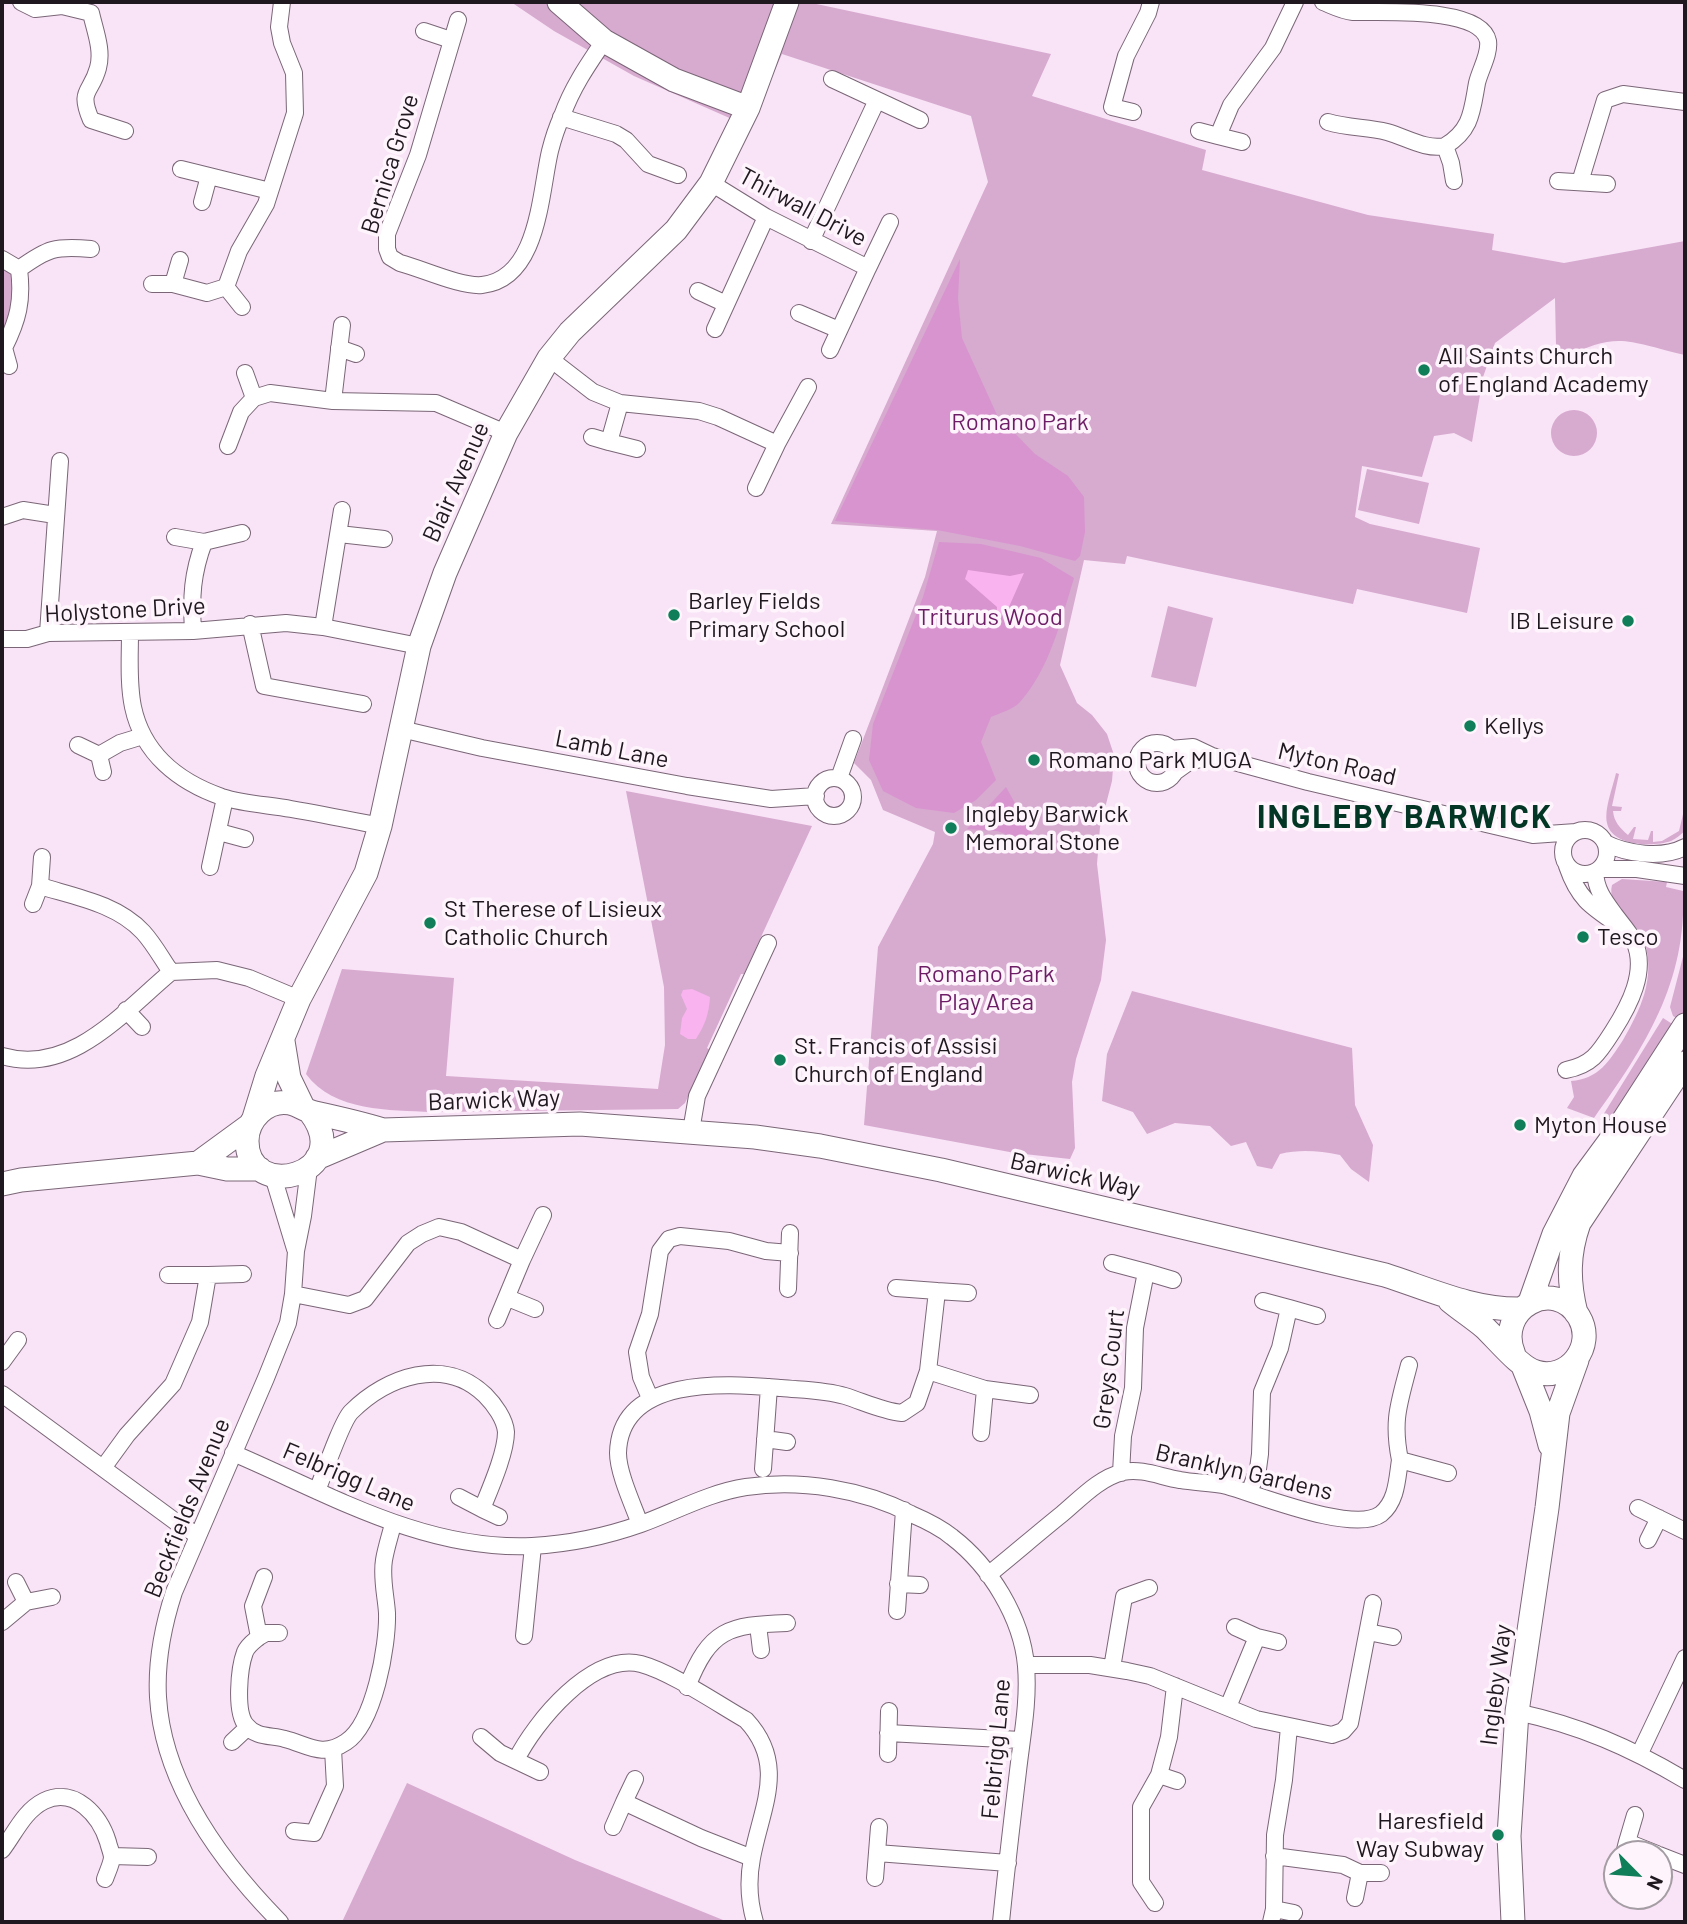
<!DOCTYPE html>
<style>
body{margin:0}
#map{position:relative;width:1687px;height:1924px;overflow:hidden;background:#f9e3f6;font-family:Barlow,sans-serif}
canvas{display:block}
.frame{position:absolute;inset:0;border:4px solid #20181f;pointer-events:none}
.north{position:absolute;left:1603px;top:1840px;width:70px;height:70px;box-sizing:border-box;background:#fef5fc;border:2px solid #a59da4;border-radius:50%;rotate:115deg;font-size:19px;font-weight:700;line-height:28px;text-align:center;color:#20181f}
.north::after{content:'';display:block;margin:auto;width:24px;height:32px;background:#117e5a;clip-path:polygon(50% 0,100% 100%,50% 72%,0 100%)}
</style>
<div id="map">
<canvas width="1687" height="1924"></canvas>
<div class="frame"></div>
<div class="north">N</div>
</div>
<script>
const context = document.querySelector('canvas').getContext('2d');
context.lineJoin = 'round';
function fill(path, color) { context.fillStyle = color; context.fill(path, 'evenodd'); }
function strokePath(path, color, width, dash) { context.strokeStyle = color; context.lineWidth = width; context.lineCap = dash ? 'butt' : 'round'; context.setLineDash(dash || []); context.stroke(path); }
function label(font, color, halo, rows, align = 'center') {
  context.font = font + ' Barlow,sans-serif'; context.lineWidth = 7; context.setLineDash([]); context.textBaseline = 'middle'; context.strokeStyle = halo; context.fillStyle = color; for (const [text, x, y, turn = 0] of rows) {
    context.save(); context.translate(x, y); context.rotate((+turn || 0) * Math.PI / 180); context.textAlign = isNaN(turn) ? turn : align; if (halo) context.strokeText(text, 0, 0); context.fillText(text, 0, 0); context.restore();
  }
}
const green = new Path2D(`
 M511,2H807L1051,54L1032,96L1206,150L1202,170L1368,215L1494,234L1492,250L1564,263L1685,241V355C1631,343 1617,329 1564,359L1556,345L1555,298L1495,343L1483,377L1472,442L1454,433L1434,436L1422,477L1362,466L1355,517L1370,524L1480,548L1467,613L1357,589L1353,604L1127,556L1125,564L1084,560L1060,665L1077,703L1092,715L1107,734L1114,755L1112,781L1100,827L1097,864L1106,940L1101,980L1076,1059L1072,1082L1075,1148L1070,1159L1015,1153L864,1125L878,947L933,844L935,832L883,810L871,780L854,763L925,577L937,531L831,524L988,182L971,116L782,54L750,127L634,76L554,31Z
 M2,259L21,286L2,348Z
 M1551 433a23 23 0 1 1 46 0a23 23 0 1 1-46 0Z
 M1367,469L1429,483L1419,524L1358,510Z
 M1168,606L1213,618L1196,687L1151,677Z
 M1616,773L1619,774L1612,806L1622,807L1621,811H1613C1614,822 1620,828 1628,835L1634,827H1636L1633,839L1648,840L1651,831H1653V842L1662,841L1679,831L1685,806V831C1681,834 1676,839 1671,841C1654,847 1612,847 1607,823C1604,809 1613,787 1616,773Z
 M626,791L812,826L744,974H741L707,1048L710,1050L685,1103L678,1109L432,1112C390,1110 334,1112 306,1074L342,969L454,978L446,1076L658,1089L665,1045L664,987Z
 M1622,879L1667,882L1666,887L1683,891C1687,982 1645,1047 1594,1118L1567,1108L1574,1097L1571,1081C1599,1079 1609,1061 1623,1040C1641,1009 1655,979 1645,943C1639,921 1606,909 1612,885Z
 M1685,949V1014L1682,1021L1673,1016L1670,1007Z
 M1132,991L1352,1048L1355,1105L1373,1145L1369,1182L1351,1169L1340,1155C1319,1151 1301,1149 1280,1154L1272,1169L1257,1166L1246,1142L1231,1146L1210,1126L1175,1123L1147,1134L1133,1112L1102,1101L1107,1054Z
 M1663,1018L1677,1027L1618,1115L1608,1119L1600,1120Z
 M407,1783L575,1860L728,1922H342Z`);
const forest = new Path2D(`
 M960,259L958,298L962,338L997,415L1035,454L1068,476L1084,497L1085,532L1080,556L1075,561L1020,546L937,530L835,521Z
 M939,542L981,544L1041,558L1074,578C1061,620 1050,668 1020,702C1014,709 1000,713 991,717L981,742L996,780L976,800L954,813L916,808L883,791L869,760L873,724L923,597Z
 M1006,787L1033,836L1017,838L997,831L967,829Z`);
const water = new Path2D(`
 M968,570L1010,576L1024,573L1008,609L996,621L997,607L965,579Z
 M692,989L710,997C709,1014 705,1025 696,1039H688L680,1034L682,1018L687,1009L681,995L683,990Z`);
const street = new Path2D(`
 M21,2L35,9L62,6L91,13
 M1323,2C1333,6 1342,11 1353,12C1380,13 1481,6 1488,41C1490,54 1480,70 1477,83C1472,110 1472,130 1445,146L1451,163L1454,181
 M91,13C95,31 103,50 98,68C91,94 78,89 91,120L125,131
 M458,20L418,155L387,234V249L390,257L400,263C423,269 461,287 482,285C539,279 540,193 550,151C553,139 557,127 562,116C572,88 587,66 604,41
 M424,31L451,40
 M877,100L920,120
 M1133,112L1112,107L1126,56L1148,13L1151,2
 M561,117L616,134L626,140L648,164L678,175
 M1328,122C1348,128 1367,127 1387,132C1406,137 1425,150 1445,146
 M1199,131L1218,136
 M1242,142L1218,136L1231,105L1273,48L1295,2
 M181,169L270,191
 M1558,181L1607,184
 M1580,182L1605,100L1623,94L1685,102
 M711,183L766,217L868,268L830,350
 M202,202L209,176
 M811,241L877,100L832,79
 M2,259L19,269C23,301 18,320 4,348H2
 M868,268L890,222
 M19,269C48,248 55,246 91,249
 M152,284H173L207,293L226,287L239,251L266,204L295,113L294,73L282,43L279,27L282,2
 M173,284L180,260
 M226,287L242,307
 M698,291L726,304
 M799,313L839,330
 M715,329L766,217
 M4,348L9,366
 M339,348L356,354
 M549,358L593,392L620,403L699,411L718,417L777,444L808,387
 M245,373L254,398
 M333,401L342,325
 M620,403L609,442L637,449
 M592,437L609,442
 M228,446L241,412L254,398L270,393L333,401L436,403L506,433
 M756,488L777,444
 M2,517L23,510L55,515
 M339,534L384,539
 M175,537L204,542L242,533
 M250,624L264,686L363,704
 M323,627L342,510
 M193,631C191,597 192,574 204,542
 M130,632C130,657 128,683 133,707C143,754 179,782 222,797C244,804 269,805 291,809C321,814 350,820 380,826
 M48,633L60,461
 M2,639H27L48,633L193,631L286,623L323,627L419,646
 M401,729L482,748L687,786L771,799L816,796
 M1137 763a20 20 0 1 1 40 0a20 20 0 1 1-40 0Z
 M78,745L99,755
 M1170,749L1193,747L1212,756L1308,782L1533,835L1576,832
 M103,772L99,755L120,743L143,736
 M1175,772L1189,762L1212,756
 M839,778L853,739
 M815 797a19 19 0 1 1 38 0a19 19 0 1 1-38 0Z
 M1563 852a22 22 0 1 1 44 0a22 22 0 1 1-44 0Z
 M219,832L245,839
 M1605,843C1627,854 1662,859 1685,847
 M1567,866C1578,898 1590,906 1617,924
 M210,867L225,798
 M1600,869H1637L1685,876
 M40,886L42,857
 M33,904L40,886C76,897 117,904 143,932C154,944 162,959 171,972L217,970L249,978L299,999
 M126,1010L142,1027
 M2,1056C71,1076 123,1012 171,972
 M1566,1070C1592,1065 1599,1053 1613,1031C1629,1006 1648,971 1634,941C1629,932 1621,923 1615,915C1604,900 1596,890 1595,872
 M691,1131L697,1096L768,943
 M273,1176L295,1249
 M522,1260L543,1215
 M1112,1263L1146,1272L1135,1328L1133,1388L1123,1436L1121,1473
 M1146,1272L1173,1280
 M168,1275H208
 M896,1288L937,1291L928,1371
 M788,1289L790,1233
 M937,1291L968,1293
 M293,1294L349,1305L365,1299L408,1243L422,1234L439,1227L461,1232L522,1260L497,1320
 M508,1298L535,1309
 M1289,1308L1317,1316
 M2,1362L18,1340
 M2,1394L176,1522L197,1535
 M650,1398L641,1377L637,1352L650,1314L660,1251L669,1239L680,1236L729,1241L766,1251L790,1253
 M981,1433L985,1389
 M765,1439L787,1442
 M233,1453C329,1494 424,1551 532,1546C568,1544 607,1536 641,1524C674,1512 711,1492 746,1487C801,1479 862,1489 911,1514C925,1520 940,1527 952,1537C990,1566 1022,1618 1026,1666C1029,1701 1022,1736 1018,1771C1012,1821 1006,1872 1001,1922
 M1400,1460C1392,1420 1399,1404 1409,1365
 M103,1468L127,1435L173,1384L200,1322L208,1275L243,1274
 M763,1469L769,1387
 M317,1491C323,1476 342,1421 351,1412C387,1376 445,1356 485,1395C494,1404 505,1419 506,1432C506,1453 490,1489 482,1509L459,1497
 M1249,1493L1258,1469L1260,1454L1262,1392L1280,1348L1289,1308L1263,1301
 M1638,1508L1685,1531
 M482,1509L499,1517
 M640,1524C633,1505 618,1473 618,1453C620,1374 729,1384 781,1388C803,1390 825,1390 845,1396C864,1402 882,1411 902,1413L917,1403L928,1371L985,1389L1030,1395
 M1648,1540L1659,1518
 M988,1575C1013,1555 1037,1534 1062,1514C1080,1499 1099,1478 1123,1472C1142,1468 1161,1477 1180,1480C1196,1483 1212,1482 1227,1486C1259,1495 1354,1534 1381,1514C1397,1501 1397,1479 1400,1460L1448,1473
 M264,1577L253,1606L259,1637C253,1642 248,1645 245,1652C239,1668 235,1712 246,1725C256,1738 271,1735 285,1739C308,1745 322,1758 346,1742C374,1724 388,1646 387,1613C386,1596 381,1578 384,1560C386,1548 390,1536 393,1524
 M16,1582L26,1602
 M898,1584L920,1585
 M897,1611L904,1510
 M2,1622L26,1602L52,1597
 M758,1625L761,1650
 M1235,1627L1257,1637L1278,1642
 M1368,1632L1393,1637
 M524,1636L533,1546
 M259,1637L266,1633H279
 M1026,1665H1090L1127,1671L1150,1676L1256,1719L1332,1735L1343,1731L1350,1723L1373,1603
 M1112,1668L1124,1597L1149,1588
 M687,1687C710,1629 728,1625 787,1623
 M1228,1707L1257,1637
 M1517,1712C1581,1726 1629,1747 1685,1780
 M888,1733L1021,1740
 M481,1737L500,1753L540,1772
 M232,1742L247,1728
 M1640,1753L1685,1658
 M888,1754L889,1711
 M516,1760C535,1722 592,1652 641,1664C671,1672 718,1704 746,1720C788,1765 761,1808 752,1858C748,1879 749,1902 755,1922
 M1159,1775L1177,1781
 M635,1779L624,1802L701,1838L752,1858
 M613,1827L624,1802
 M294,1831L314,1833L335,1786L333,1749
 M1627,1842L1635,1815
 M2,1850C15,1833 24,1811 44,1801C75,1786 100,1816 108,1842C109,1847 112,1853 112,1858C111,1865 107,1873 105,1879
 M877,1853L1008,1863
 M1624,1854L1627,1842L1657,1854
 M1659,1855L1685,1865
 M112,1856L148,1857
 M1274,1856L1343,1865L1360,1873H1381
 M875,1878L879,1827
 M1355,1898L1360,1873
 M1155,1903L1141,1882V1807L1159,1775L1169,1737L1175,1686
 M1274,1909L1294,1913
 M280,1922C221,1862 163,1783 158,1697C156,1661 163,1626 174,1592L266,1378L288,1323L293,1294L296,1251L303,1216L309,1168
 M1271,1922L1274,1909L1275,1835L1284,1780L1289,1727`);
const secondary = new Path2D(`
 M559,2L604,41L674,80L748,108
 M283,1041L289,1078L303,1107
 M310,1112C358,1175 247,1204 247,1141C247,1119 267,1099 290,1103C299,1105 306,1111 315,1113C338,1118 360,1123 383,1130L580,1124L755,1137L820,1146L941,1170L1385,1275C1429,1289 1473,1310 1521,1309
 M254,1118L267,1076L299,999L366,873L380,826L419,646L445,573L506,433L549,358L570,332L676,230L711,183L748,108L787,2
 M317,1158L383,1130
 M198,1163L250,1125
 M2,1184L21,1180L198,1163L227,1169H260
 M1450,1301C1461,1310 1473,1318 1484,1327C1497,1339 1520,1368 1536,1372C1568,1382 1596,1346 1579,1317C1555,1276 1494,1308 1514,1355
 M1530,1302L1554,1234L1584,1176L1612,1138L1685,1025
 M1576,1313C1568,1281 1568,1254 1579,1223L1685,1063
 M1523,1366L1541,1411L1550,1445
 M1513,1922L1509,1836L1517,1712L1547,1508L1558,1413L1577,1360`);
const markers = [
 [1424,370,7,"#117e5a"],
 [674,615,7,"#117e5a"],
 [1628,621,7,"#117e5a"],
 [1470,726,7,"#117e5a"],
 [1034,760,7,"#117e5a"],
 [951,828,7,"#117e5a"],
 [430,923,7,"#117e5a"],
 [1583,937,7,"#117e5a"],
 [780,1060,7,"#117e5a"],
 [1520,1125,7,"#117e5a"],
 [1498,1835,7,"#117e5a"]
];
const streetNames = [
 ["Bernica Grove",390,164,-73],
 ["Thirwall Drive",803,207,28],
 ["Blair Avenue",456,482,-66],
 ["Holystone Drive",125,610,-3],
 ["Lamb Lane",612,749,11],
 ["Myton Road",1337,764,13],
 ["Barwick Way",494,1100,-2],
 ["Barwick Way",1075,1175,13],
 ["Greys Court",1109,1369,-83],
 ["Branklyn Gardens",1244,1472,13],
 ["Felbrigg Lane",349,1477,23],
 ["Beckfields Avenue",187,1508,-68],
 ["Ingleby Way",1496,1685,-83],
 ["Felbrigg Lane",996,1749,-85]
];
const poiNames = [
 ["All Saints Church",1438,356],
 ["of England Academy",1438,384],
 ["Barley Fields",688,601],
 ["Primary School",688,629],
 ["IB Leisure",1614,621,"right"],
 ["Kellys",1484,726],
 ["Romano Park MUGA",1048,760],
 ["Ingleby Barwick",965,814],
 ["Memoral Stone",965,842],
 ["St Therese of Lisieux",444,909],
 ["Catholic Church",444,937],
 ["Tesco",1597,937],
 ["St. Francis of Assisi",794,1046],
 ["Church of England",794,1074],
 ["Myton House",1534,1125],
 ["Haresfield",1484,1821,"right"],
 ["Way Subway",1484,1849,"right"]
];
const parkNames = [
 ["Romano Park",1020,422],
 ["Triturus Wood",990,617],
 ["Romano Park",986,974],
 ["Play Area",986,1002]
];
const districtNames = [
 ["INGLEBY BARWICK",1405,817]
];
fill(green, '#d7aad0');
fill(forest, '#d894cf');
fill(water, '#f9b3ef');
strokePath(street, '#7a6677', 18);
strokePath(secondary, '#7a6677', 25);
strokePath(street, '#fff', 16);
strokePath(secondary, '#fff', 23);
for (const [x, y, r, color] of markers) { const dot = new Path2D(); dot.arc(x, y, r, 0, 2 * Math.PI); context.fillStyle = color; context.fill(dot); strokePath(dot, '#fef5fc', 2.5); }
label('24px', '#20181f', '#fef5fc', streetNames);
label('24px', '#20181f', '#fef5fc', poiNames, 'left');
label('24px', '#6d1d66', '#fef5fc', parkNames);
context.letterSpacing = '2px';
label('bold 32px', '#043625', '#fef5fc', districtNames);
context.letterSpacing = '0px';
</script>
